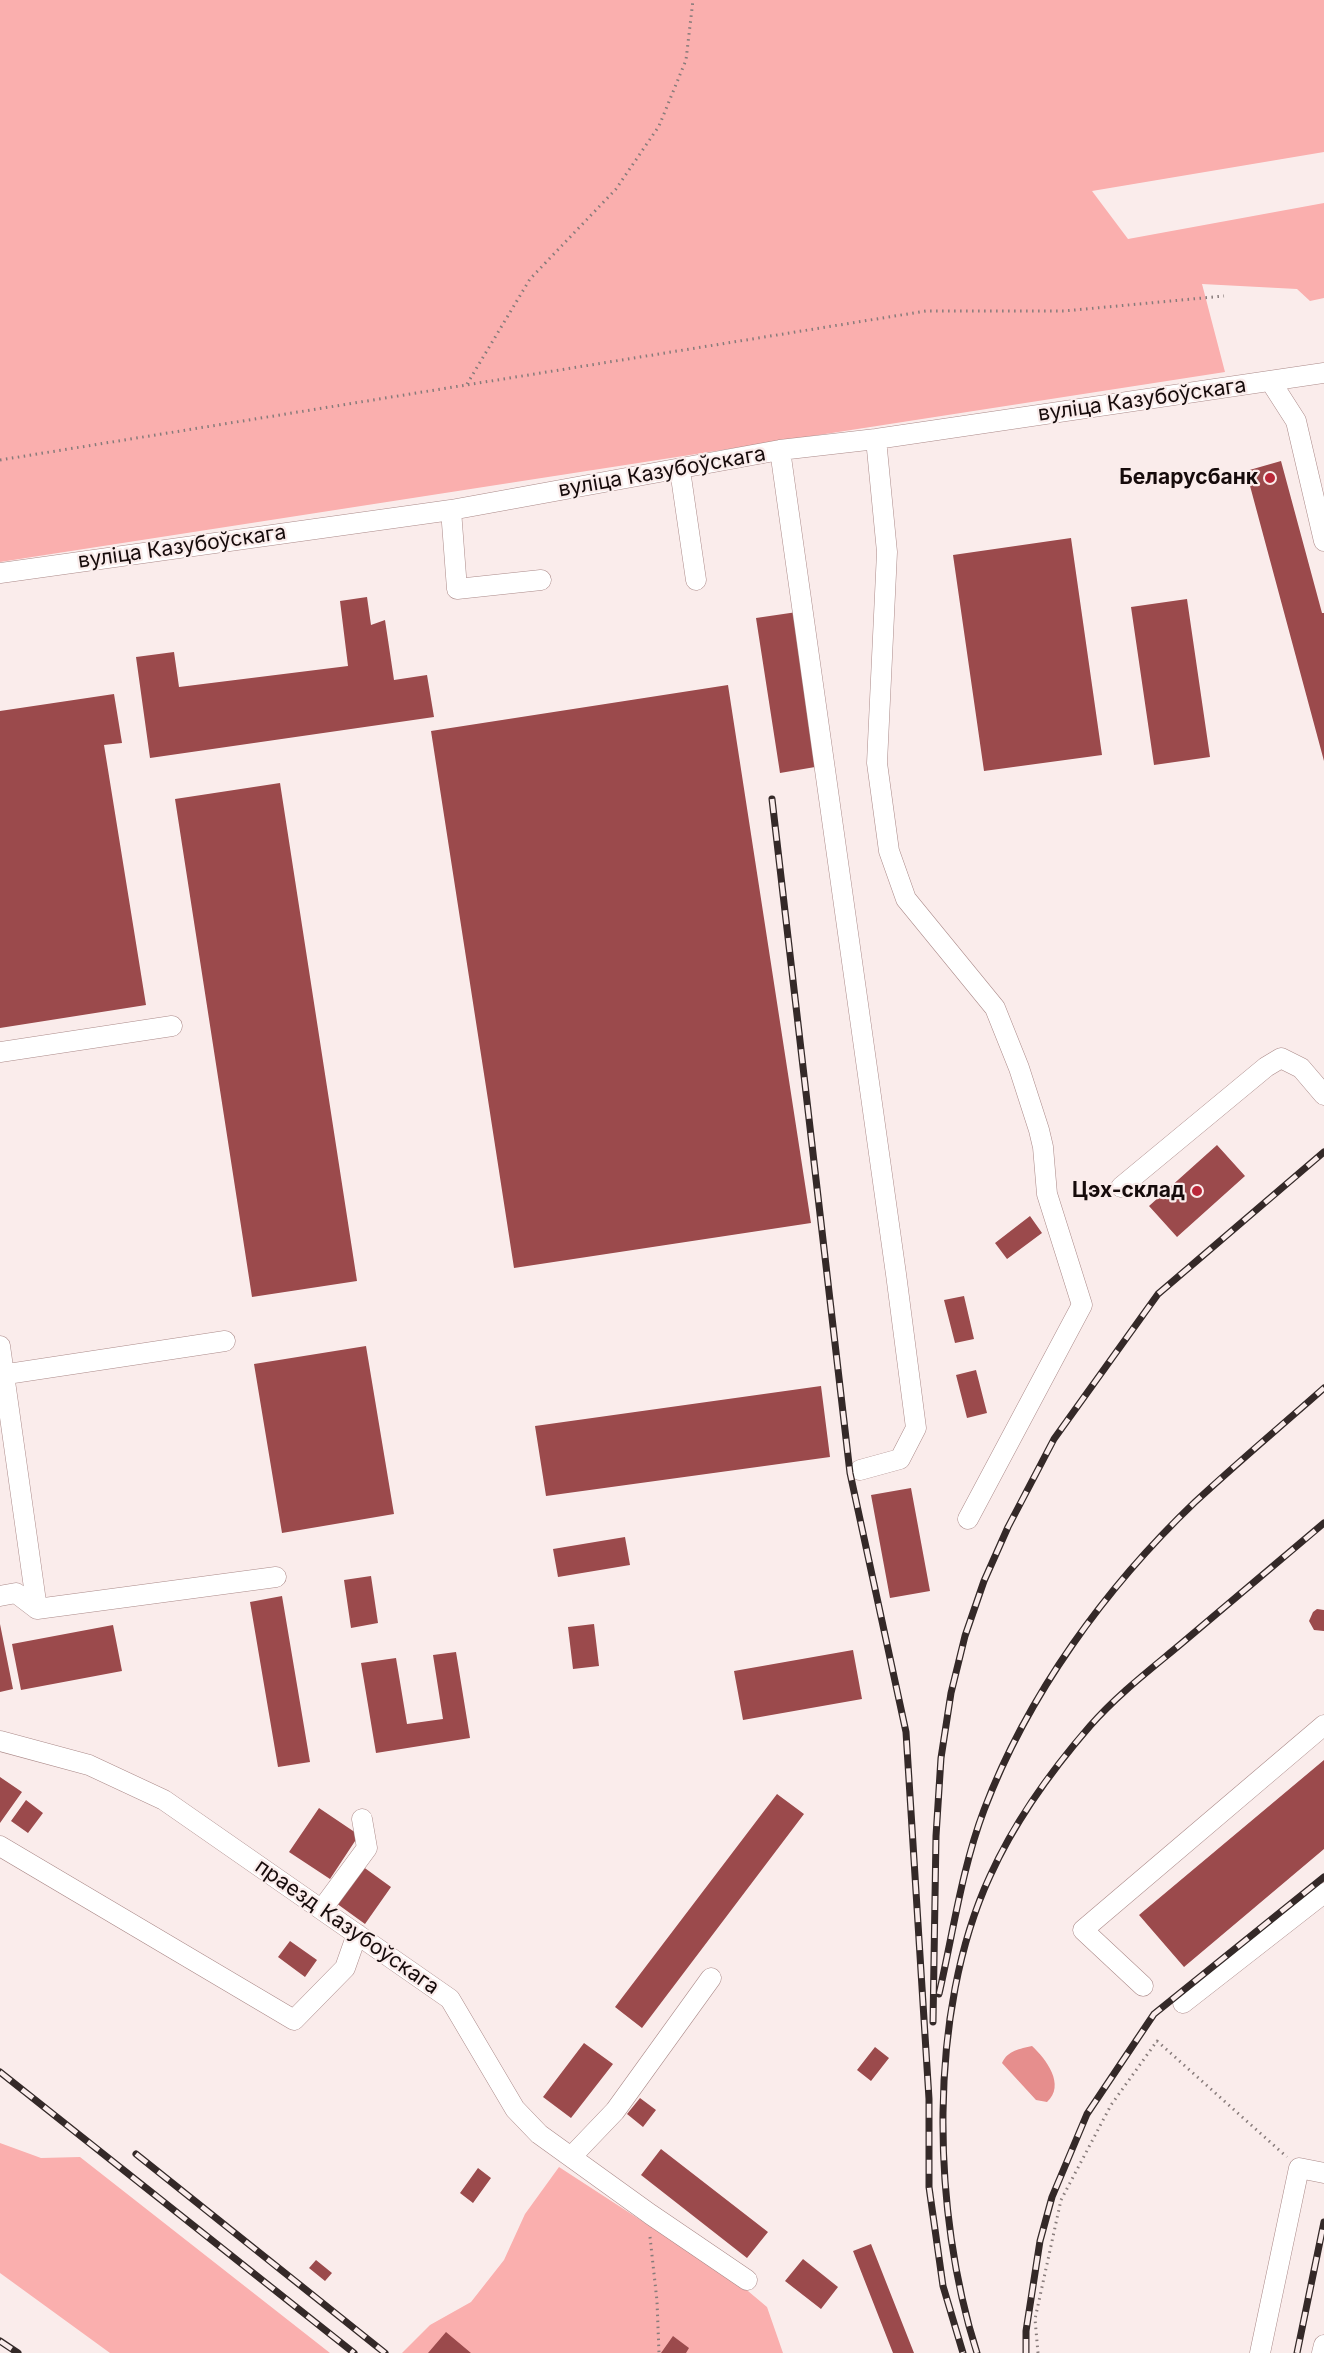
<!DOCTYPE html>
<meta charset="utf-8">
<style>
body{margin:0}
canvas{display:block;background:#faeceb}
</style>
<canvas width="1324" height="2353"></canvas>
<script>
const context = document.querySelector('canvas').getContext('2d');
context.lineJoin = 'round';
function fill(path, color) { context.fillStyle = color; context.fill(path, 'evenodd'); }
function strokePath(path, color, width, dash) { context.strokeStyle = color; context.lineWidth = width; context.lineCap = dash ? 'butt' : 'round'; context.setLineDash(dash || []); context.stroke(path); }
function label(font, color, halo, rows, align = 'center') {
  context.font = font + ' Inter,sans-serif'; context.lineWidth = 4.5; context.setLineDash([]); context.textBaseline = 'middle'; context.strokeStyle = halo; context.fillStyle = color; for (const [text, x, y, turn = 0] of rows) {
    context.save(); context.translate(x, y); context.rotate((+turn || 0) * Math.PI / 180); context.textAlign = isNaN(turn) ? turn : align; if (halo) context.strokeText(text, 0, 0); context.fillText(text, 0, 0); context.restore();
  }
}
const green = new Path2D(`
 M0,0H1324V152L1092,191L1128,239L1324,203V298L1310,301L1297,289L1202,284L1225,372L0,562Z
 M0,2143L41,2158L80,2157L330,2353H110L0,2273Z
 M559,2167L742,2286L767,2307L783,2353H402L430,2325L471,2302L504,2260L525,2214Z`);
const water = new Path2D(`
 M1032,2046C1046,2059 1066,2085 1047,2102L1036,2100L1002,2063C1008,2050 1020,2049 1032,2046Z`);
const building = new Path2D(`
 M1281,461L1322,613H1324V761L1246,471Z
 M1071,538L1102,755L984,771L953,555Z
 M367,597L371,625L385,620L394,680L427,675L434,717L150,758L136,657L174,652L179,687L348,666L340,601Z
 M1187,599L1210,757L1154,765L1131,607Z
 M797,612L821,766L780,773L756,618Z
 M728,685L811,1223L514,1268L431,731Z
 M114,694L122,743L104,745L146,1005L0,1028V711Z
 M280,783L357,1281L252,1297L175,799Z
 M1217,1145L1245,1176L1177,1237L1149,1206Z
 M1030,1216L1042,1233L1007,1259L995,1243Z
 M964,1296L974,1339L955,1343L944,1300Z
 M366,1346L394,1514L282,1533L254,1364Z
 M976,1370L987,1413L967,1418L956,1375Z
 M821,1386L830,1457L546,1496L535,1426Z
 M911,1488L930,1591L890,1598L871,1495Z
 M625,1537L630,1565L558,1577L553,1549Z
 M371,1576L378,1623L351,1628L344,1580Z
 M282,1596L310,1762L278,1767L250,1602Z
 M1317,1609L1324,1610V1631L1314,1630L1309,1621L1313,1612Z
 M0,1624L13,1689L0,1692Z
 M594,1624L599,1666L573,1669L568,1627Z
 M113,1625L122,1671L21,1690L12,1644Z
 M853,1650L862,1699L743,1720L734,1671Z
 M456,1652L470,1738L376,1753L361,1663L396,1658L407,1724L443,1719L433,1655Z
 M1324,1760V1849L1184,1967L1139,1915Z
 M0,1777L22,1792L0,1823Z
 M777,1794L804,1814L642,2028L615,2007Z
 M26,1800L43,1813L28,1833L11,1821Z
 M319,1808L359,1835L330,1879L289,1852Z
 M362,1866L391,1887L365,1924L336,1903Z
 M290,1941L317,1960L305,1977L278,1957Z
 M584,2043L613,2064L571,2118L543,2097Z
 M875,2047L889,2058L871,2081L857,2070Z
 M640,2098L656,2110L643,2127L627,2114Z
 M661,2149L768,2232L747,2258L641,2175Z
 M478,2168L491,2178L473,2203L460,2193Z
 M871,2244L914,2353H893L853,2251Z
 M803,2259L838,2287L821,2309L785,2281Z
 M316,2260L332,2273L325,2281L309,2268Z
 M446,2332L471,2353H428Z
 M673,2336L689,2348L686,2353H661Z`);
const path = new Path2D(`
 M467,384L530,279L616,189L659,126L686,60L693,0
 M0,460L926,311H1064L1224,296
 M650,2237L657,2301L659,2353
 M1038,2353L1035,2319L1061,2200L1111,2105L1157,2041L1287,2157`);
const minor = new Path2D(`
 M1271,382L1296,421L1324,541
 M876,439L887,552L877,763L889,851L906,899L995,1008L1019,1068L1039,1130L1043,1147L1047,1194L1082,1305L968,1519
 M780,450L896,1274L916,1428L900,1459L860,1470
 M680,470L696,580
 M451,510L457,589L541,580
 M0,573L451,510L780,450L876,439L1324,373
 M0,1052L172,1026
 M1121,1187L1266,1067L1281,1058L1301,1068L1324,1095
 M0,1346L37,1609
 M0,1375L225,1341
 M0,1596L16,1593L37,1609L276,1577
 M0,1741L89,1765L164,1800L450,1999L515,2109L539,2134L650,2214L747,2280
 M0,1846L294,2020L345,1968L357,1934
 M322,1909L367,1848L362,1819
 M1143,1986L1083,1930L1324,1725
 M1183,2003L1324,1893
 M571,2157L615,2111L711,1978
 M1260,2353L1299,2168L1324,2173
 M1322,2353L1324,2345`);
const rail = new Path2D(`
 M772,799L850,1473L906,1732L929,2099V2187L943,2286L963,2353
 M939,1994C953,1933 962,1868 984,1810C1028,1694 1106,1587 1195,1502C1237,1463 1281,1426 1324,1388
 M933,2022L936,1836L941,1758L951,1693L965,1636L984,1581L1008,1527L1054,1439L1158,1294L1324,1152
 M0,2072L354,2353
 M136,2154L385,2353
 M0,2341L18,2353
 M977,2353C932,2213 927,2012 990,1876C1015,1821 1050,1772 1090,1726C1117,1695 1151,1669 1182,1643C1229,1603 1277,1563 1324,1523
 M1026,2353V2331L1040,2241L1052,2197L1087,2114L1154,2014L1324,1877
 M1297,2353L1324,2222`);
const markers = [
 [1270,478,6,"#ba2839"],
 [1197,1191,6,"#ba2839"]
];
const streetNames = [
 ["вуліца Казубоўскага",1142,400,-8],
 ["вуліца Казубоўскага",662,472,-10],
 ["вуліца Казубоўскага",182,547,-8],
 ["праезд Казубоўскага",347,1927,35]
];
const poiNames = [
 ["Беларусбанк",1258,478],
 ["Цэх-склад",1185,1191]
];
fill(green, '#faafae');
fill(water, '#e68e8d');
fill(building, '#9b4a4c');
strokePath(minor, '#ab8a89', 21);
strokePath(path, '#877b7a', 3, [1.5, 4.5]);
strokePath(minor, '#fff', 20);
strokePath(rail, '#342928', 7);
strokePath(rail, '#faeceb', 4.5, [14]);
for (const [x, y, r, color] of markers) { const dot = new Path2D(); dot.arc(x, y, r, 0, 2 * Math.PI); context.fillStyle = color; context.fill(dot); strokePath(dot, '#faeceb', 2); }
label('21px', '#160b0b', '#faeceb', streetNames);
label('bold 21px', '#160b0b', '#faeceb', poiNames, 'right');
</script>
